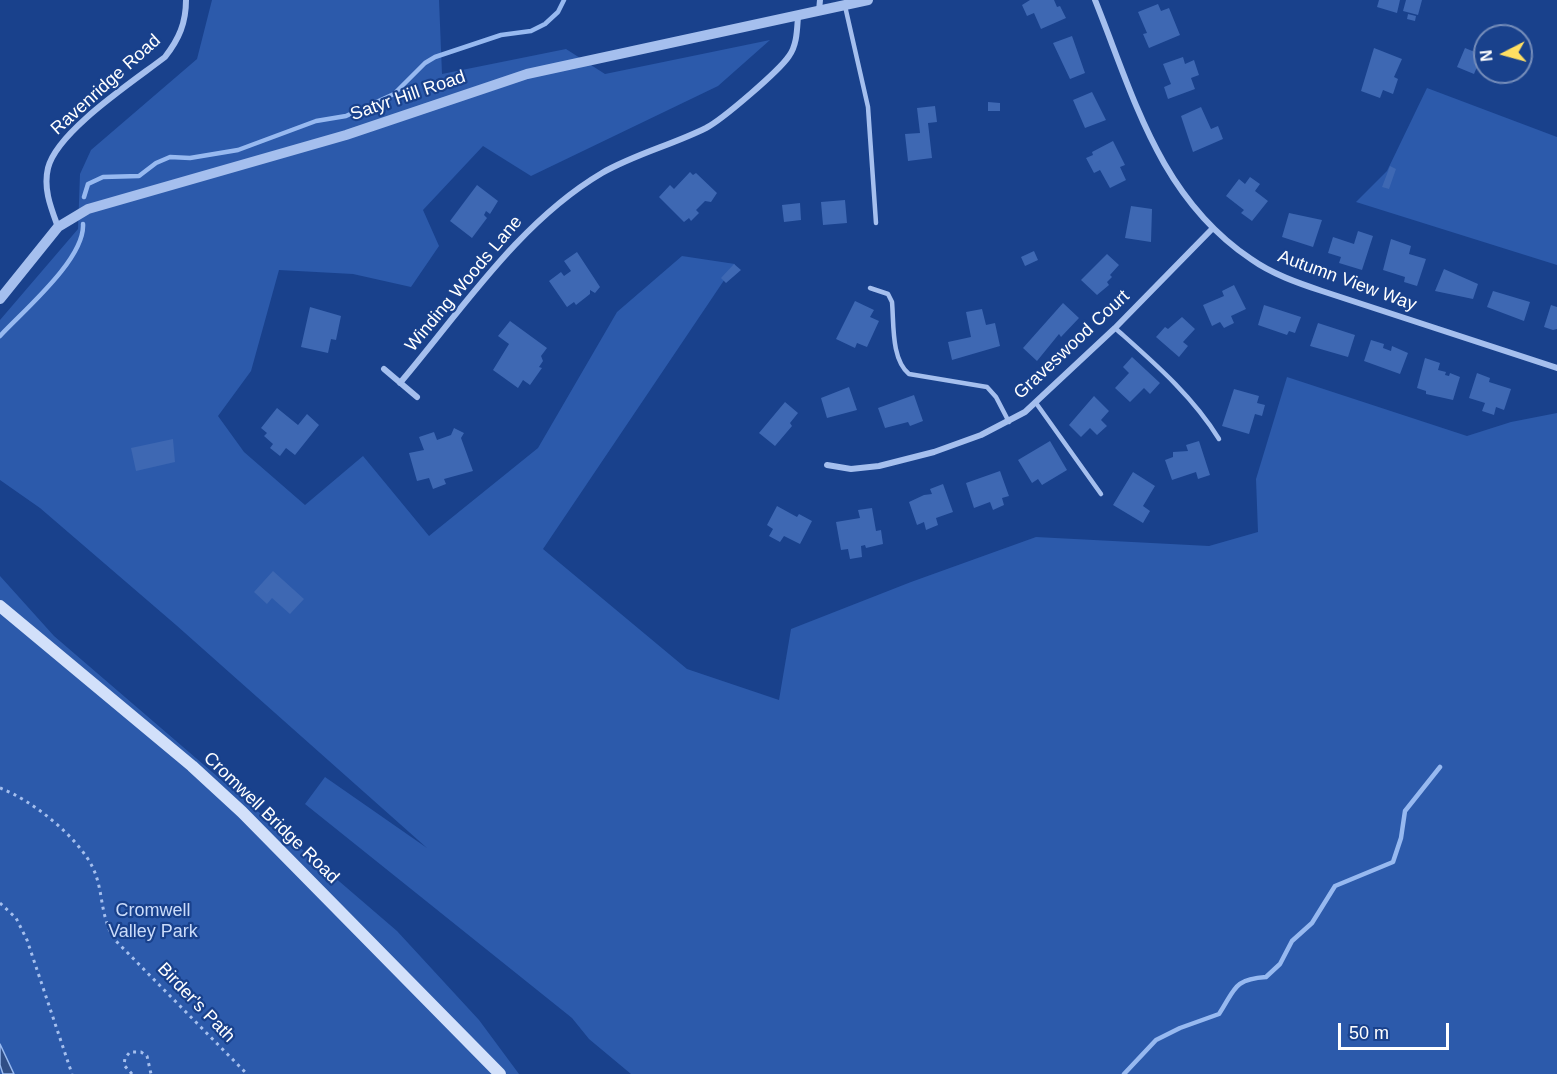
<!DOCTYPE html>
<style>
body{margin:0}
#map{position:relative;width:1557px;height:1074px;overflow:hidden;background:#19418c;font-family:Arial,sans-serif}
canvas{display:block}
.north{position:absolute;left:1473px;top:24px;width:60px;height:60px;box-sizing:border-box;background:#19418c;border:2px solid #758dba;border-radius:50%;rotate:264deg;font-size:16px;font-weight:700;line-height:24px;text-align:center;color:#fff}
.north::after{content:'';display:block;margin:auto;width:21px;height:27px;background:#ffdf62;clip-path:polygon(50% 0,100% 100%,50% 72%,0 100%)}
.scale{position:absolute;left:1338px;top:1023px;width:111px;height:27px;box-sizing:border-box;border:3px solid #fff;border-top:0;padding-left:8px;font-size:18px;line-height:21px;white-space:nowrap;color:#fff;-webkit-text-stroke:4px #19418c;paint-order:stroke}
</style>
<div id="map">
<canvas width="1557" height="1074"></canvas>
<div class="north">N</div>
<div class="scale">50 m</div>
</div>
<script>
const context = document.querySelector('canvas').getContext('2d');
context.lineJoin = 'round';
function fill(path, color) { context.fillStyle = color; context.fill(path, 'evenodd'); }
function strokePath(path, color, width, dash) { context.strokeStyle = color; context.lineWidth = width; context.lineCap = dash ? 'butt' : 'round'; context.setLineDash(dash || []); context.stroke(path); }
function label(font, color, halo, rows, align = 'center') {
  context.font = font + ' Arial,sans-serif'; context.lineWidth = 4.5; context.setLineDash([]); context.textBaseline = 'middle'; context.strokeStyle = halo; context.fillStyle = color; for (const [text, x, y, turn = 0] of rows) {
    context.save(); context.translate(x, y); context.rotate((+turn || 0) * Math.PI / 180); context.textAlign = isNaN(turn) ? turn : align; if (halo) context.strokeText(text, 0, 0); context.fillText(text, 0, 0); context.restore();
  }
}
const green = new Path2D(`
 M212,0H439L442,74L566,49L605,74L770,40L718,86L531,176L483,146L423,210L439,246L411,287L353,274L279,270L251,371L218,416L244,452L305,505L363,456L429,536L538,448L617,312L682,256L735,264L543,549L687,669L779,700L791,629L911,582L1036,537L1209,546L1258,532L1256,479L1287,377L1467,436L1511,422L1557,413V1074H631L589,1039L572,1018L305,804L325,777L427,848L176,625L40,508L0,480V320L78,229L80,174L91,150L197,59Z
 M1427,88L1557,137V265L1356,202L1387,171Z
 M0,576L54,636L397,931L479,1020L519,1074H0Z`);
const water = new Path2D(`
 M0,1044L14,1074H3L0,1065Z`);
const stream = new Path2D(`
 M84,197L88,184L103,177L139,176L156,163L170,157L190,158L238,150L316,121L346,116L394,94L425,63L435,57L501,35L531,31L545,24L558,12L564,0
 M0,336C23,311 85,259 83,224
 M1124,1074L1156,1040L1180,1028L1219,1014C1235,990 1233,979 1266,977L1280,964L1292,941L1312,923L1335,886L1393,862L1401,838L1405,811L1440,767`);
const building = new Path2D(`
 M1030,0H1054L1057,7L1060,6L1066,18L1041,29L1034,13L1027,16L1022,5Z
 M1379,0H1400L1397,13L1377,7Z
 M1406,0H1422L1418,15L1403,11Z
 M1158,4L1161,11L1169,8L1180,35L1149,48L1143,34L1147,33L1138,12Z
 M1408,14L1416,16L1415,21L1407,19Z
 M1072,36L1085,73L1070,79L1053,43Z
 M1521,43L1531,47L1521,75Z
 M1374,48L1402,59L1394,77L1398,79L1393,94L1383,90L1380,98L1361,91Z
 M1465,48L1482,55L1474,74L1457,67Z
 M1183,57L1185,64L1194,60L1199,75L1191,78L1195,89L1168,99L1164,87L1171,84L1163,64Z
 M1092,92L1106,120L1085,128L1073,100Z
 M988,102L1000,103V111H988Z
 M935,106L937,122L928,123L932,158L908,161L905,134L920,133L917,108Z
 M1201,107L1211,129L1218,126L1223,139L1193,152L1181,116Z
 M1113,141L1125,165L1120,167L1126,180L1110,188L1100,170L1094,173L1086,158L1093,155L1092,152Z
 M1390,166L1396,169L1389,189L1382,187Z
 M690,172L693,175L696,173L717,193L711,202L705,201L696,210L699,213L691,221L689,218L684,222L659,197L670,185L674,189Z
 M1250,177L1260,184L1255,191L1268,201L1252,221L1241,213L1244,210L1226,196L1239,179L1245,184Z
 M477,185L498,201L490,214L486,211L484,215L487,218L472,238L450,221Z
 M845,200L847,223L823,225L821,202Z
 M800,203L801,220L784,222L782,205Z
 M1131,206L1152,209L1151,242L1125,238Z
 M1289,213L1322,220L1313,247L1282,237Z
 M1358,231L1373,236L1362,270L1339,263L1341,257L1328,253L1333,237L1354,244Z
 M1391,239L1411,246L1409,254L1426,259L1417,286L1404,282L1405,277L1383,270Z
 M1034,251L1038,260L1025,266L1021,257Z
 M577,252L600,287L595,293L590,290V294L576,305L574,302L567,307L549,281L561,272L564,276L571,271L564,261Z
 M1107,254L1119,265L1110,275L1112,277L1107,282L1109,285L1097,295L1081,280Z
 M734,264L741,270L726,283L721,278Z
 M1444,269L1478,284L1473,299L1435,291Z
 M1234,285L1246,309L1231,316L1234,323L1224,328L1220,322L1212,326L1203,305L1224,296L1222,291Z
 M1493,291L1530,302L1524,321L1487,307Z
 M855,301L874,310L870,317L879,321L867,347L857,343L855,348L836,339Z
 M1063,303L1079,318L1061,337L1059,334L1037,361L1023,348Z
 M1264,305L1301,317L1295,333L1289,331L1287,335L1258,325Z
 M1551,305L1557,307V329L1553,330L1544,327Z
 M310,307L341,316L336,340L331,339L328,353L301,347Z
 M982,309L986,325L995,323L1000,346L952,360L948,342L971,337L966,312Z
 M1182,317L1195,329L1183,342L1188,346L1179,357L1156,337L1165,327L1168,329Z
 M510,321L547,348L541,356L543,361L539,367L542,368L530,385L523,380L518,388L493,370L509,344L498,336Z
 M1318,323L1355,335L1348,357L1310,346Z
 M1371,340L1384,344L1383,348L1391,351L1392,346L1408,353L1400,374L1364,361Z
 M1132,357L1160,383L1150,394L1144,388L1130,402L1115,388L1129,373L1123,367Z
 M1425,358L1440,363L1438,370L1446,372L1445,375L1449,376L1450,373L1460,377L1453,400L1426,394V391L1417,388Z
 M1477,373L1490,378L1489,382L1511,389L1504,410L1496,407L1494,415L1482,411L1485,403L1469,398Z
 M849,387L857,410L827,418L821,398Z
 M1234,389L1259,396L1257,403L1265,405L1262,416L1255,414L1249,434L1222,426Z
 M914,395L923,421L910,426L908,422L885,428L878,408Z
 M1094,396L1109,411L1101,420L1107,426L1097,435L1090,428L1081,437L1069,425Z
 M785,402L798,413L790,423L792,426L775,446L759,433Z
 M277,408L298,425L307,414L319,425L295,455L286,448L280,456L270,448L273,444L264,436L267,433L261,428Z
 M454,428L464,433L461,438L473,471L444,479L446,484L433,489L429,478L417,481L409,453L424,450L419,437L434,432L437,440L451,435Z
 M173,439L175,462L136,471L131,448Z
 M1050,441L1067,470L1042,485L1038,479L1032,483L1018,460Z
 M1199,441L1210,475L1198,479L1196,472L1172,480L1165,460L1173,457V452L1188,451L1186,445Z
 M1000,471L1009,496L1002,498L1004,505L993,510L990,502L974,508L966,483Z
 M1133,472L1155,486L1143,506L1150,511L1143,523L1113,505Z
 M943,484L953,512L936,518L938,525L926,530L924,522L917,525L909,502L924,495L932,494L930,489Z
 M777,506L797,517L799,514L812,521L800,544L784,536L780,542L769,536L773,529L767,525Z
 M872,508L876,531L881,530L883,544L866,548L865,545L861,546L862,557L850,559L848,549L841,550L836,522L860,518L858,510Z
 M273,571L304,599L290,614L272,598L267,604L254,592Z`);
const path = new Path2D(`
 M0,788C32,800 78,837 93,868C104,892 99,912 114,939L247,1074
 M0,903L16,918L27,940L72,1074
 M132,1074L124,1065L125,1058L130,1052H141L147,1056L151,1074`);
const service = new Path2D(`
 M845,6L868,107L876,223
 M870,288L888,294L892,302C894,324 891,359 909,374L987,387L996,397L1009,422
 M1115,328C1153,362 1192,395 1219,439
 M1036,403L1101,494`);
const minor = new Path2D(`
 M1095,0C1134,97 1159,197 1251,259C1272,274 1298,283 1322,291L1557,368
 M819,11L820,0
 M58,227C51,208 43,189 48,168C57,131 134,81 165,57C179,39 186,23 186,0
 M384,369L417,397
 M400,383C461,311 519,222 602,173C635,154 672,145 706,128C723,119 779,71 789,56C797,45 797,30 798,16
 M827,465L851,469L879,466L934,452L981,435L1025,412L1115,328L1212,229`);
const tertiary = new Path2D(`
 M0,299L58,227L88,209L346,135L527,74L868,0`);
const secondary = new Path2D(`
 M0,606L192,766L242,812L500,1074`);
const streetNames = [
 ["Ravenridge Road",106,85,-42],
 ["Satyr Hill Road",408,96,-19],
 ["Autumn View Way",1347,281,20],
 ["Winding Woods Lane",464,284,-50],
 ["Graveswood Court",1072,345,-43],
 ["Cromwell Bridge Road",271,818,44],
 ["Birder's Path",196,1003,46]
];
const parkNames = [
 ["Cromwell",153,911],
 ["Valley Park",153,932]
];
fill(green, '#2c5aab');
fill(water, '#304e86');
strokePath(water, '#97b9f0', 1.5);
strokePath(stream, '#97b9f0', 4.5);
fill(building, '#3e68b3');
strokePath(path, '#a5bfee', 3, [3, 4.5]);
strokePath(service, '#a5bfee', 4.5);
strokePath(minor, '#a5bfee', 6);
strokePath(tertiary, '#a5bfee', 10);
strokePath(secondary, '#d2e0fa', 12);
label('18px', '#fff', '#19418c', streetNames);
label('18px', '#cbdcfa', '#19418c', parkNames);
</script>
